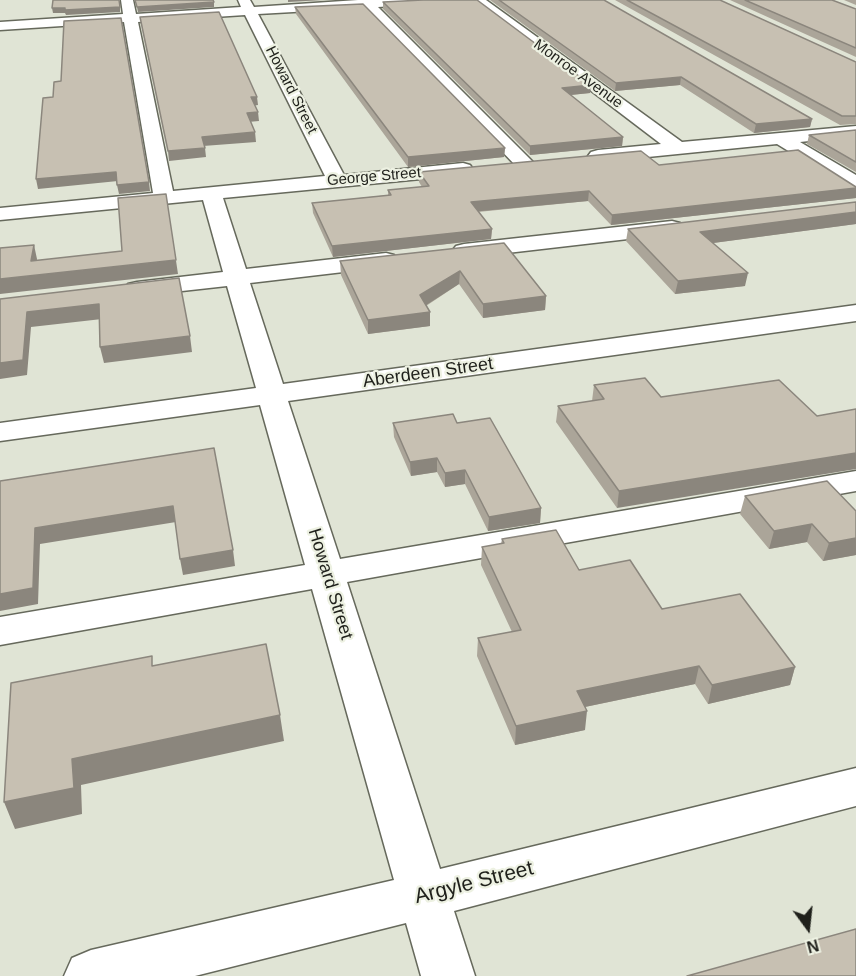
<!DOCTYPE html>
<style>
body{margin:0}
#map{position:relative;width:856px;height:976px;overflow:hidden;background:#e0e4d5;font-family:Arial,sans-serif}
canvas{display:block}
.north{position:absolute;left:778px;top:898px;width:60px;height:60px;-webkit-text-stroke:4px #edf1e2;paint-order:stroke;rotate:165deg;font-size:16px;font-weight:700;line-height:24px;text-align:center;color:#1f201b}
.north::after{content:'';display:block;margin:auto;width:21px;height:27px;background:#1f201b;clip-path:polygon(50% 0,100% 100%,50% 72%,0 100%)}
</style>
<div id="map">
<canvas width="856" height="976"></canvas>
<div class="north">N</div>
</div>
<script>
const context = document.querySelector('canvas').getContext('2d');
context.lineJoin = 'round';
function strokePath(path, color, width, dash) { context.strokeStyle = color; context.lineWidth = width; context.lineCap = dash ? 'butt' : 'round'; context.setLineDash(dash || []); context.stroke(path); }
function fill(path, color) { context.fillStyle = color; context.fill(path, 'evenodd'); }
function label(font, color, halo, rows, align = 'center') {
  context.font = font + ' Arial,sans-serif'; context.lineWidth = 4.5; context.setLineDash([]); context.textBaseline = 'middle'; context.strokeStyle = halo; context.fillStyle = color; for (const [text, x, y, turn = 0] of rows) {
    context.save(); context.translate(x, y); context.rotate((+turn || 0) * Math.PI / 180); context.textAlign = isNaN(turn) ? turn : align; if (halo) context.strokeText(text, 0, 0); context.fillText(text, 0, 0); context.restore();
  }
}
const minor = new Path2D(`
 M121,0H133L136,14L241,7L238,0H250L254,7L358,0H432L426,4L378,7L534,163L531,167H517L364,8L258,14L344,175L463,163L470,165L473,169L470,173L463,175L223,198L246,269L386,253L394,255L398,260L394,265L386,267L250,283L283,384L856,305V321L288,401L340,559L856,471V491L347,582L440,869L856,768V806L454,911L475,976H421L406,923L195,976H64L72,958L91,950L394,880L312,589L0,645V617L305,565L260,405L0,441V423L256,388L227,286L137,296L128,294L125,289L128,284L137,282L223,272L203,200L0,220V208L153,193L124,22L0,30V22L123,14ZM245,15L325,176L173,191L138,22Z
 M472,0H486L682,142L856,126V136L800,142L856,175V190L849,188L777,144L598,162L591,160L588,156L591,152L598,150L661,144Z
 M672,221L680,223L683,228L680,233L464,258L456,256L452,251L456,246L464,244Z`);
const wall = new Path2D(`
 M490,0H604L812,119L810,127L754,133L680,85L615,91Z
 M615,0H720L856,62V124L840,125Z
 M730,0H832L856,9V57Z
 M844,0H856V5Z
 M383,2L591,85L590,93L570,95L623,137L622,146L530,155L383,9Z
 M295,7L505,148L504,157L408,167L296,14Z
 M856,130V172L807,144L809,135Z
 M659,165L856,187V198L611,225L588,201L478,212L492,229L491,239L333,257L313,213L312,203L388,195V190L422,187L419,182V172Z
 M856,212V224L713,243L745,286L675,294L626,241L628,229Z
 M504,243L546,296L545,310L483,318L459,284L426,306L430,312V326L368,334L341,275L340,261Z
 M645,378L617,508L556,422L558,406L592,401L594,385Z
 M393,423H457L541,508L540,523L488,531L465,484L445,487L437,472L411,476L394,437Z
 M745,496L856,511V555L823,561L807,542L769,549L740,514Z
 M502,539L579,570L662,609L795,667L790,685L708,704L695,684L585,707V730L515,745L477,656L478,638L512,632L481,565L482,547L501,544Z`);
const shadedWall = new Path2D(`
 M288,0H324L288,2Z
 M214,2V7L138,12L137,7Z
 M120,7V12L66,15L65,13H53L52,8Z
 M681,77L680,85L615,91L616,83Z
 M591,85L590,93L561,96L562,88Z
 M251,97H257L258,105L252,106Z
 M258,112L259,121L248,122L247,113Z
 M812,119L810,127L754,133L756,124Z
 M255,132L256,142L203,146L202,137Z
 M623,137L622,146L530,155V146Z
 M205,148L206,157L169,161L168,151Z
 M505,148L504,157L408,167V157Z
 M116,172L118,181L38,189L36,179Z
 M149,182L150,191L119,194L117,185Z
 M856,188V198L611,225L612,215Z
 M589,191L588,201L471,212V202Z
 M166,194L178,274L0,294V279L176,260Z
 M856,212V224L698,245L700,232Z
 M492,229L491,239L333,257L332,246Z
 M34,245L37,259L35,275L31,261Z
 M460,271L459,284L420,309V295Z
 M748,273L745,286L675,294L678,281Z
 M546,296L545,310L483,318V304Z
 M99,304L102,319L31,327L27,375L0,379V363L27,312Z
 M430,312V326L368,334V320Z
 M190,336L192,352L104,363L100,347Z
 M856,453V469L617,508L619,491Z
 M437,458V472L411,476L410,462Z
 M465,470V484L445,487V473Z
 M173,506L176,522L40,544L38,604L0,611V594L35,528Z
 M541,508L540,523L488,531L489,517Z
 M812,524L807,542L769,549L774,531Z
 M856,538V555L823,561L829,543Z
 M233,550L235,566L183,575L180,559Z
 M699,666L695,684L575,709L577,691Z
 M795,667L790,685L708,704L712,685Z
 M587,711L585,730L515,745L516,726Z
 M280,715L284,741L81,785L82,814L15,829L4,802L72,759Z`);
const building = new Path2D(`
 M53,0H119L120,7L65,10V8H52Z
 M135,0H213L214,2L137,7Z
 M423,0H477L591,85L562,88L623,137L530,146L383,2Z
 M499,0H604L812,119L756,124L681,77L616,83Z
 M627,0H720L856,62V116H842Z
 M745,0H832L856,9V48Z
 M363,4L505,148L408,157L295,7Z
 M219,12L257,97H251L258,112L247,113L255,132L202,137L205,148L168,151L140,17Z
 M121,18L149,182L117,185L116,172L36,179L43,98L53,97L54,82L61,81L64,21Z
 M856,130V162L809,135Z
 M798,150L856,187V188L612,215L589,191L471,202L492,229L332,246L312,203L391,195L388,190L429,186L419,172L641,151L659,165Z
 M166,194L176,260L0,279V248L34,245L31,261L122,251L118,198Z
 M856,202V212L700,232L748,273L678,281L628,229Z
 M504,243L546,296L483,304L460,271L420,295L430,312L368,320L340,261Z
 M179,278L190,336L100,347L99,304L27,312L23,360L0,363V299Z
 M645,378L661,397L779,380L817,416L856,409V453L619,491L558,406L604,399L594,385Z
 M453,414L457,423L490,418L541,508L489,517L465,470L445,473L437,458L410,462L393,423Z
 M214,448L233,550L180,559L173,506L35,528L33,588L0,594V481Z
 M827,481L856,511V538L829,543L812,524L774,531L745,496Z
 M556,530L579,570L630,560L662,609L740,594L795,667L712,685L699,666L577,691L587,711L516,726L478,638L521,630L482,547L504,543L502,539Z
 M266,644L280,715L72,759L74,788L4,802L11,683L152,656V666Z
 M856,929V976H687Z`);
const farStreetnames = [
 ["Monroe Avenue",578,74,36],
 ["Howard Street",291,90,63],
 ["George Street",374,177,-5]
];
const streetNames = [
 ["Aberdeen Street",428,373,-8],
 ["Howard Street",330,584,73]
];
const nearStreetnames = [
 ["Argyle Street",474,883,-14]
];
strokePath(minor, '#66695c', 3);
fill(minor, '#fff');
fill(wall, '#aba599');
fill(shadedWall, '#8b867d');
fill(building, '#c7c0b2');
strokePath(building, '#8b867d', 1.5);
label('15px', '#1f201b', '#edf1e2', farStreetnames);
label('18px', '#1f201b', '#edf1e2', streetNames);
label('21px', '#1f201b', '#edf1e2', nearStreetnames);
</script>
